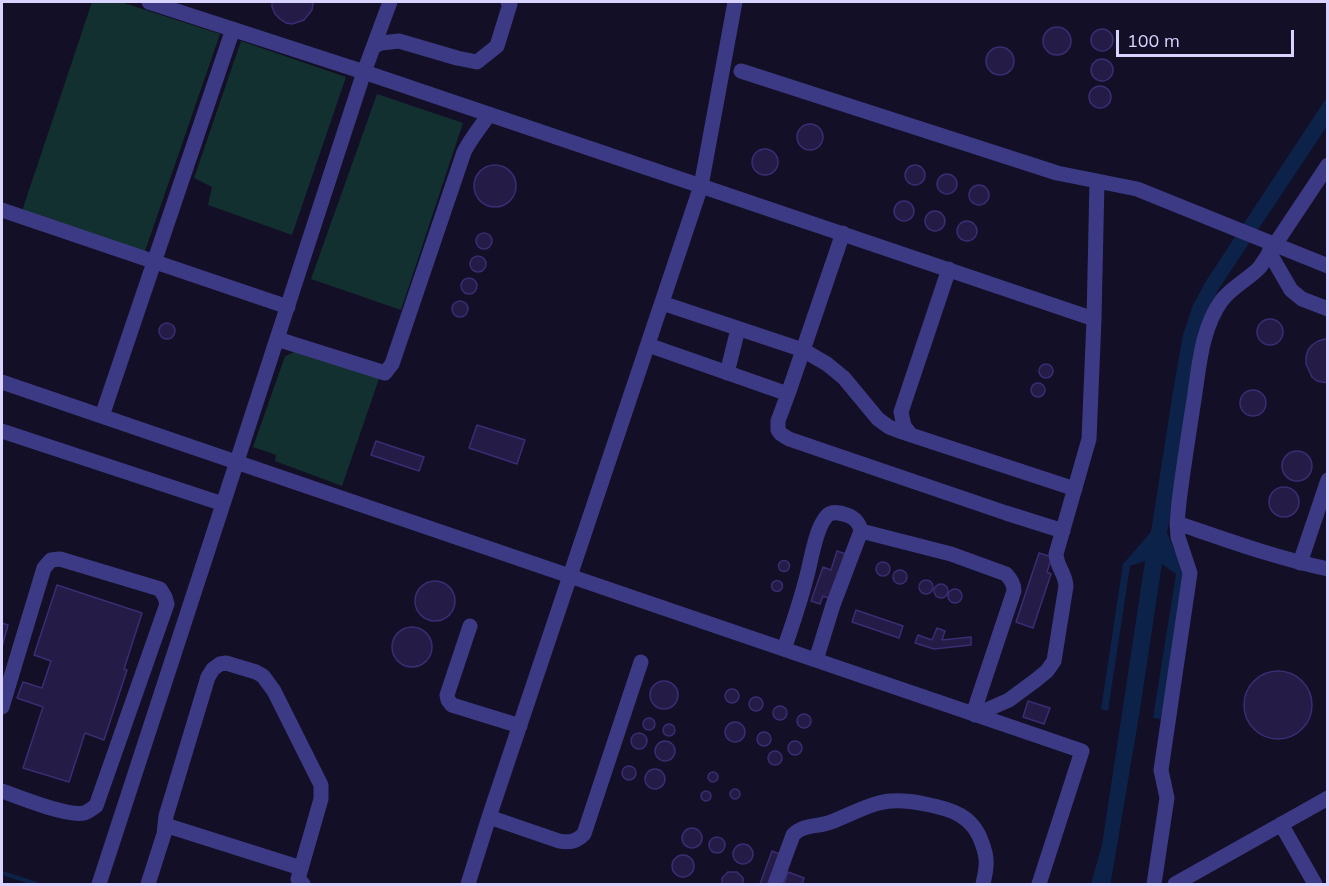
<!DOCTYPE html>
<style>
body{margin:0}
#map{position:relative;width:1329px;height:886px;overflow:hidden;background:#130f26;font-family:Mulish,sans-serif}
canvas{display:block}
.frame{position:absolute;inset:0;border:3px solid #d9d4ff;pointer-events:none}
.scale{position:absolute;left:1116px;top:30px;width:178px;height:27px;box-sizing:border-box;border:3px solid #d9d4ff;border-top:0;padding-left:8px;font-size:18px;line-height:21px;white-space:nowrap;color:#d9d4ff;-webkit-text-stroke:4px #130f26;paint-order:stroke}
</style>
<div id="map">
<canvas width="1329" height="886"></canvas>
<div class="frame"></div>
<div class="scale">100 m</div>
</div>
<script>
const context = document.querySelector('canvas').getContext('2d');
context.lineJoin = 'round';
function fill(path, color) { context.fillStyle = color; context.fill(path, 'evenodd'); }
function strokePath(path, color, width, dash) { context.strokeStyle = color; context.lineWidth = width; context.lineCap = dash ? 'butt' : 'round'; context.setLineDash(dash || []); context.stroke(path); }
const green = new Path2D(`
 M92,2H121L220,34L144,254L22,211Z
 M241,41L346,77L292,235L208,205L212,187L194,178Z
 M377,94L463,123L401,310L311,279Z
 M300,350L380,376L342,486L275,461L276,455L253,447L285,356Z`);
const water = new Path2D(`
 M1327,97V126L1218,290L1208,311L1190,388L1167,533L1184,574L1161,719L1153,718L1176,574L1162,564L1139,716L1111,881L1110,884H1091L1102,845L1145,561L1130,566L1108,711L1101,709L1123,564L1151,532L1174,385L1183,335L1193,305L1206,281Z`);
const stream = new Path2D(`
 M2,873L37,884`);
const building = new Path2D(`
 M272,2H313V3L312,10L304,20L292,24L286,23L280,19L275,14L272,7Z
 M1043 41a14 14 0 1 1 28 0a14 14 0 1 1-28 0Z
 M1091 40a11 11 0 1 1 22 0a11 11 0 1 1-22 0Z
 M986 61a14 14 0 1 1 28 0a14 14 0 1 1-28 0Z
 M1091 70a11 11 0 1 1 22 0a11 11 0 1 1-22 0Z
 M1089 97a11 11 0 1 1 22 0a11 11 0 1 1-22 0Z
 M797 137a13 13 0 1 1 26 0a13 13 0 1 1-26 0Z
 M752 162a13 13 0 1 1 26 0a13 13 0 1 1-26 0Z
 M905 175a10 10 0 1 1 20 0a10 10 0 1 1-20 0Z
 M474 186a21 21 0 1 1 42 0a21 21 0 1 1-42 0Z
 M937 184a10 10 0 1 1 20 0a10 10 0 1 1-20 0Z
 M969 195a10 10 0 1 1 20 0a10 10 0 1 1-20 0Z
 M894 211a10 10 0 1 1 20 0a10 10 0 1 1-20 0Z
 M925 221a10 10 0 1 1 20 0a10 10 0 1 1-20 0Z
 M957 231a10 10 0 1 1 20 0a10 10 0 1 1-20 0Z
 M476 241a8 8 0 1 1 16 0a8 8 0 1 1-16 0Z
 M470 264a8 8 0 1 1 16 0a8 8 0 1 1-16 0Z
 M461 286a8 8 0 1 1 16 0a8 8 0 1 1-16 0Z
 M452 309a8 8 0 1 1 16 0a8 8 0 1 1-16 0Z
 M1257 332a13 13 0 1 1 26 0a13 13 0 1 1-26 0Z
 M159 331a8 8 0 1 1 16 0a8 8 0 1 1-16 0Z
 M1325,339H1328V383L1317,381L1312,377L1306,364V357L1308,350L1312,345L1318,341Z
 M1039 371a7 7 0 1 1 14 0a7 7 0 1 1-14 0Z
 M1031 390a7 7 0 1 1 14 0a7 7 0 1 1-14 0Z
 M1240 403a13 13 0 1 1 26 0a13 13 0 1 1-26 0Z
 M477,425L525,440L517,464L469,448Z
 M376,441L424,457L419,471L371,455Z
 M1282 466a15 15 0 1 1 30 0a15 15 0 1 1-30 0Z
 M1269 502a15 15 0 1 1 30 0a15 15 0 1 1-30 0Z
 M837,551L846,554L833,600L823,596L820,604L811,601L823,567L831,570Z
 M1039,553L1052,557L1047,572L1051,574L1033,628L1016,622Z
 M778.5 566a5.5 5.5 0 1 1 11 0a5.5 5.5 0 1 1-11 0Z
 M876 569a7 7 0 1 1 14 0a7 7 0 1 1-14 0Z
 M893 577a7 7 0 1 1 14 0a7 7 0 1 1-14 0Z
 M919 587a7 7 0 1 1 14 0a7 7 0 1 1-14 0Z
 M771.5 586a5.5 5.5 0 1 1 11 0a5.5 5.5 0 1 1-11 0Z
 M415 601a20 20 0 1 1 40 0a20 20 0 1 1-40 0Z
 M934 591a7 7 0 1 1 14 0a7 7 0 1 1-14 0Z
 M57,585L142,613L124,669L127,670L104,740L85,733L69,782L23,768L43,707L17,698L23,682L42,688L51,661L34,655Z
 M948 596a7 7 0 1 1 14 0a7 7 0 1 1-14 0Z
 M856,610L903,626L899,638L852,622Z
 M2,623L8,625L2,647Z
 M392 647a20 20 0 1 1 40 0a20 20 0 1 1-40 0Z
 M937,628L945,631L942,640L971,637V645L934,649L915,643L918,635L932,640Z
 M1244 705a34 34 0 1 1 68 0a34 34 0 1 1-68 0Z
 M650 695a14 14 0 1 1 28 0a14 14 0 1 1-28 0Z
 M725 696a7 7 0 1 1 14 0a7 7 0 1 1-14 0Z
 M749 704a7 7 0 1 1 14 0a7 7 0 1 1-14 0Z
 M1028,701L1050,708L1044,724L1023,717Z
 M773 713a7 7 0 1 1 14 0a7 7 0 1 1-14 0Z
 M797 721a7 7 0 1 1 14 0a7 7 0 1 1-14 0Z
 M643 724a6 6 0 1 1 12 0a6 6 0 1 1-12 0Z
 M725 732a10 10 0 1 1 20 0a10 10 0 1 1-20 0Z
 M663 730a6 6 0 1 1 12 0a6 6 0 1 1-12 0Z
 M757 739a7 7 0 1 1 14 0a7 7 0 1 1-14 0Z
 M631 741a8 8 0 1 1 16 0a8 8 0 1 1-16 0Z
 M655 751a10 10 0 1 1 20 0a10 10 0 1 1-20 0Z
 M788 748a7 7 0 1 1 14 0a7 7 0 1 1-14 0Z
 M768 758a7 7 0 1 1 14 0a7 7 0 1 1-14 0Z
 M622 773a7 7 0 1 1 14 0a7 7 0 1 1-14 0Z
 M645 779a10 10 0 1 1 20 0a10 10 0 1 1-20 0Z
 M708 777a5 5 0 1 1 10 0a5 5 0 1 1-10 0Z
 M730 794a5 5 0 1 1 10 0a5 5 0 1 1-10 0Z
 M701 796a5 5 0 1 1 10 0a5 5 0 1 1-10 0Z
 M682 838a10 10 0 1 1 20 0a10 10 0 1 1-20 0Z
 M709 845a8 8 0 1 1 16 0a8 8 0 1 1-16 0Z
 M733 854a10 10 0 1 1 20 0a10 10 0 1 1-20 0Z
 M772,851L782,855L772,884H760Z
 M672 866a11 11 0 1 1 22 0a11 11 0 1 1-22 0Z
 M728,872H737L743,878V884H722V878Z
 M788,872L804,878L802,884H784Z`);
const minor = new Path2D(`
 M149,2L364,72L1094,319
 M374,46L381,43L399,41L457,58L477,62L497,46L510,4L508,2
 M741,71L1057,173L1137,189L1328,266
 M2,210L288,307
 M1269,252L1291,290L1302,299L1328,309
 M662,303L803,350L827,364L844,378L878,419L889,427L902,432L1075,489
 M277,339L385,373L392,364L464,152C471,138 481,127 489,114
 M648,345L788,394L843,233
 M727,373L738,329
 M2,382L1082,751L1039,884
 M788,394L778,421V430L781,434L789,439L1006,513L1063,531
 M102,416L233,29
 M2,431L223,504
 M911,435L904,426L901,412L949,269
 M1177,523C1227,540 1276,558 1328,569
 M861,531L951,554L1006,574C1011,580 1014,584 1014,591L973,714
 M1300,563L1328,480
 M470,626L447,695L448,700L452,705L520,726
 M784,649C792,626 800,603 806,579C811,562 815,530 826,517C831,510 840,513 847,515C855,518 859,522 861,531L833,605L816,660
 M2,707L44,568L51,560L60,559L160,589L165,597L167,604L96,806C92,808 88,812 84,813C68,817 18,797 2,791
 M975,715L1009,700L1036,680L1047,671L1054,661L1066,586C1065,572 1057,568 1056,554L1089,439L1094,319L1097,181
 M489,817L559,841C569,843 576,842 584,834L641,662
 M1281,824L1315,884
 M165,825L301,868
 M99,884L364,72L390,2
 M148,884L164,834L166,816L208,677L213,669L220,664L226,663L256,672L263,676L274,691L321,785V799L298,879L303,884
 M468,884L489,817L701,186L735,2
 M775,884L793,835C803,824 818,827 831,822C847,816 863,807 879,803C893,799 910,801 925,804C952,809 973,816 982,843C985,851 987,859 986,866C986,872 984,878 983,884
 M1154,884L1167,798L1161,770L1190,573L1178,537L1177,523L1179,502C1183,470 1188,438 1193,406C1199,371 1200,330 1222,300C1233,286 1249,279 1260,267L1328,165
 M1175,884L1328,798`);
fill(green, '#12302f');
fill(water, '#0c2248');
strokePath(stream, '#0c2248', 4);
fill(building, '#241b47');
strokePath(building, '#3b2d73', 1.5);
strokePath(minor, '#3d3a85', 15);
</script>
